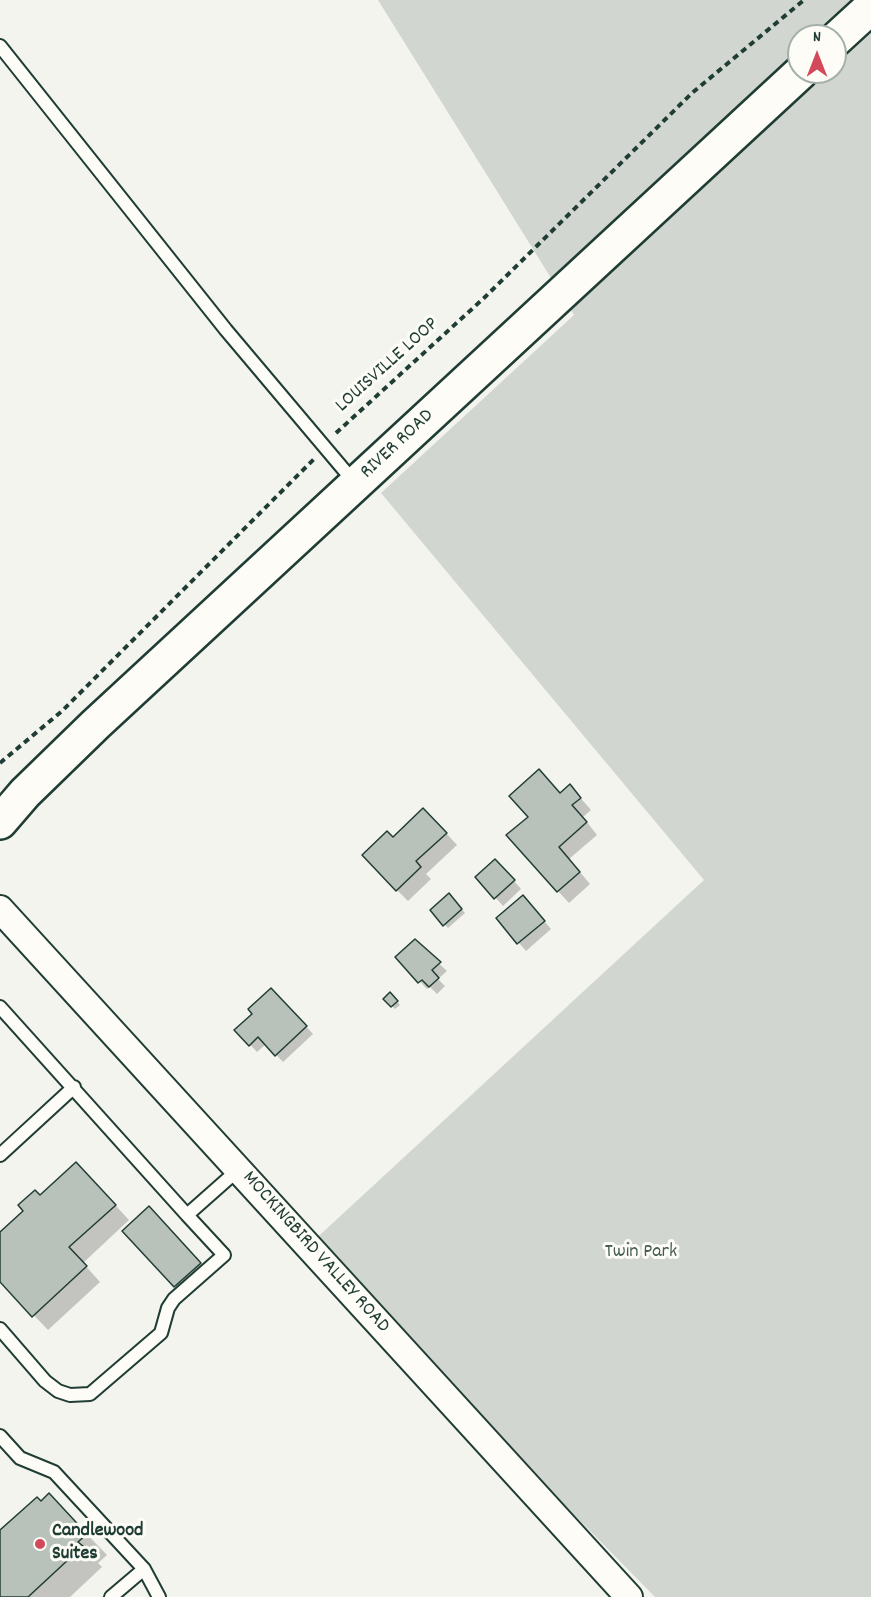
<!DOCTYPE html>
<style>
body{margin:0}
#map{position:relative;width:871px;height:1597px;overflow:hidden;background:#f4f4ef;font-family:Dekko,sans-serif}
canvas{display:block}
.north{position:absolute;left:787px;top:24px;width:60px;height:60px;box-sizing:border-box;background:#fdfcf7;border:2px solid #a4b0a9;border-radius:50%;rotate:0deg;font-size:16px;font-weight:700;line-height:24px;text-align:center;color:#1f3d34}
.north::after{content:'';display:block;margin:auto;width:21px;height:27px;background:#d1495b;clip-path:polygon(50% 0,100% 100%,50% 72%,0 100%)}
</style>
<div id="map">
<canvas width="871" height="1597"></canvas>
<div class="north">N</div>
</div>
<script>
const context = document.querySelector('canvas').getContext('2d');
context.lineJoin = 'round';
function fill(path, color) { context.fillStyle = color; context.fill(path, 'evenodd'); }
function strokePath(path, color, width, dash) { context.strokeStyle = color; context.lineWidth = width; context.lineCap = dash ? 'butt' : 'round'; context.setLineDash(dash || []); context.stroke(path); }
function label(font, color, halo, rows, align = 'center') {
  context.font = font + ' Dekko,sans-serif'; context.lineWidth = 6; context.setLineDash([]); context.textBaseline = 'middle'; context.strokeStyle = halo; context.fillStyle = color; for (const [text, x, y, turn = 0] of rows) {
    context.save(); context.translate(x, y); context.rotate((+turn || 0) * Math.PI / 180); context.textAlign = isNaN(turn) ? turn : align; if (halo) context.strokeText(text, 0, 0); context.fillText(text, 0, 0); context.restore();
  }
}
const green = new Path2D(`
 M378,0H871V1597H655L309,1245L704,880L381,493L574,315ZM799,36H835V72H799Z`);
const shadow = new Path2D(`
 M570,786L591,810L583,817L597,835L569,859L590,884L569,903L558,891L561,794Z
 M435,821L457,845L426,874L431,879L408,901L397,890Z
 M503,868L521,889L503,906L477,877Z
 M449,895L465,913L448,928L432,910Z
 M530,905L551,929L526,951L498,919Z
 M415,941L447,971L438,979L445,986L437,994L430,987L427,989L397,957Z
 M390,994L400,1005L395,1009L385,999Z
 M279,997L313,1034L283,1062L266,1044L257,1052L236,1030Z
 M91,1179L129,1220L83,1263L100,1282L48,1330L0,1280V1234L40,1197Z
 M156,1215L207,1271L183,1294L124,1231Z
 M49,1495L107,1555L98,1563L102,1567L70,1597H0V1533Z`);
const building = new Path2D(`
 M539,769L560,793L570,784L581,798L572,805L587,822L559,847L580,872L557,892L506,835L528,817L509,796Z
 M423,808L447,833L416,861L421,867L396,891L362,855L387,831L393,837Z
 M495,859L515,880L494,899L475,877Z
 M449,893L462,909L443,926L430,910Z
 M523,895L545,921L517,944L496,918Z
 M415,939L441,962L432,970L439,978L429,987L422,980L418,983L395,957Z
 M271,988L307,1026L275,1056L258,1037L249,1046L234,1030L252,1014L248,1009Z
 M390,992L398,1001L391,1007L383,999Z
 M76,1162L116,1205L69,1247L87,1266L32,1317L0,1282V1232L23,1211L18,1205L35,1190L40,1195Z
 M149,1206L201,1263L174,1287L122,1231Z
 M49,1493L87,1534L78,1542L83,1546L28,1597H0V1530L37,1497L41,1501Z`);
const path = new Path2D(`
 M336,433L484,298L692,93L804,0
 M0,763L62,711L314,459`);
const lane = new Path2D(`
 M0,46L226,330L355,483
 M0,1007L187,1215L239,1169
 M0,1155L74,1087
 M0,1329L45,1381L58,1391L70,1395L90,1394L161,1333L168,1308L174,1299L224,1255L187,1215
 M0,1436L20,1458L54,1472L144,1569L159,1597
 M111,1597L144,1569`);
const street = new Path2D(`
 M0,909L629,1597`);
const secondary = new Path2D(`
 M835,40L871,7
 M0,822L25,793L96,724L801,72`);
const markers = [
 [40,1544,6,"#d1495b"]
];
const streetNames = [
 ["LOUISVILLE LOOP",388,366,-42],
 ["RIVER ROAD",398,445,-43],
 ["MOCKINGBIRD VALLEY ROAD",315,1253,48]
];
const parkNames = [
 ["Twin Park",641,1253]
];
const poiNames = [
 ["Candlewood",52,1532],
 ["Suites",52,1555]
];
fill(green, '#d1d6d1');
fill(shadow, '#0003');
fill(building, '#b9c1bb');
strokePath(building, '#1f3d34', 1.5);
strokePath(lane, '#1f3d34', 16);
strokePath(street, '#1f3d34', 30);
strokePath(secondary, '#1f3d34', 38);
strokePath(path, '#1f3d34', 4, [6, 4.5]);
strokePath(lane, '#fdfcf7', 12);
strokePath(street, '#fdfcf7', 26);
strokePath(secondary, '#fdfcf7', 33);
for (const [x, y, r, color] of markers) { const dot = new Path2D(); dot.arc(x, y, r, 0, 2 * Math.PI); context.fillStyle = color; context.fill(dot); strokePath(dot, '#fdfcf7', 2); }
label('20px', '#1f3d34', '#fdfcf7', streetNames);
label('20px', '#435c53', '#fdfcf7', parkNames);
label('bold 20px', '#1f3d34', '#fdfcf7', poiNames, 'left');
</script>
